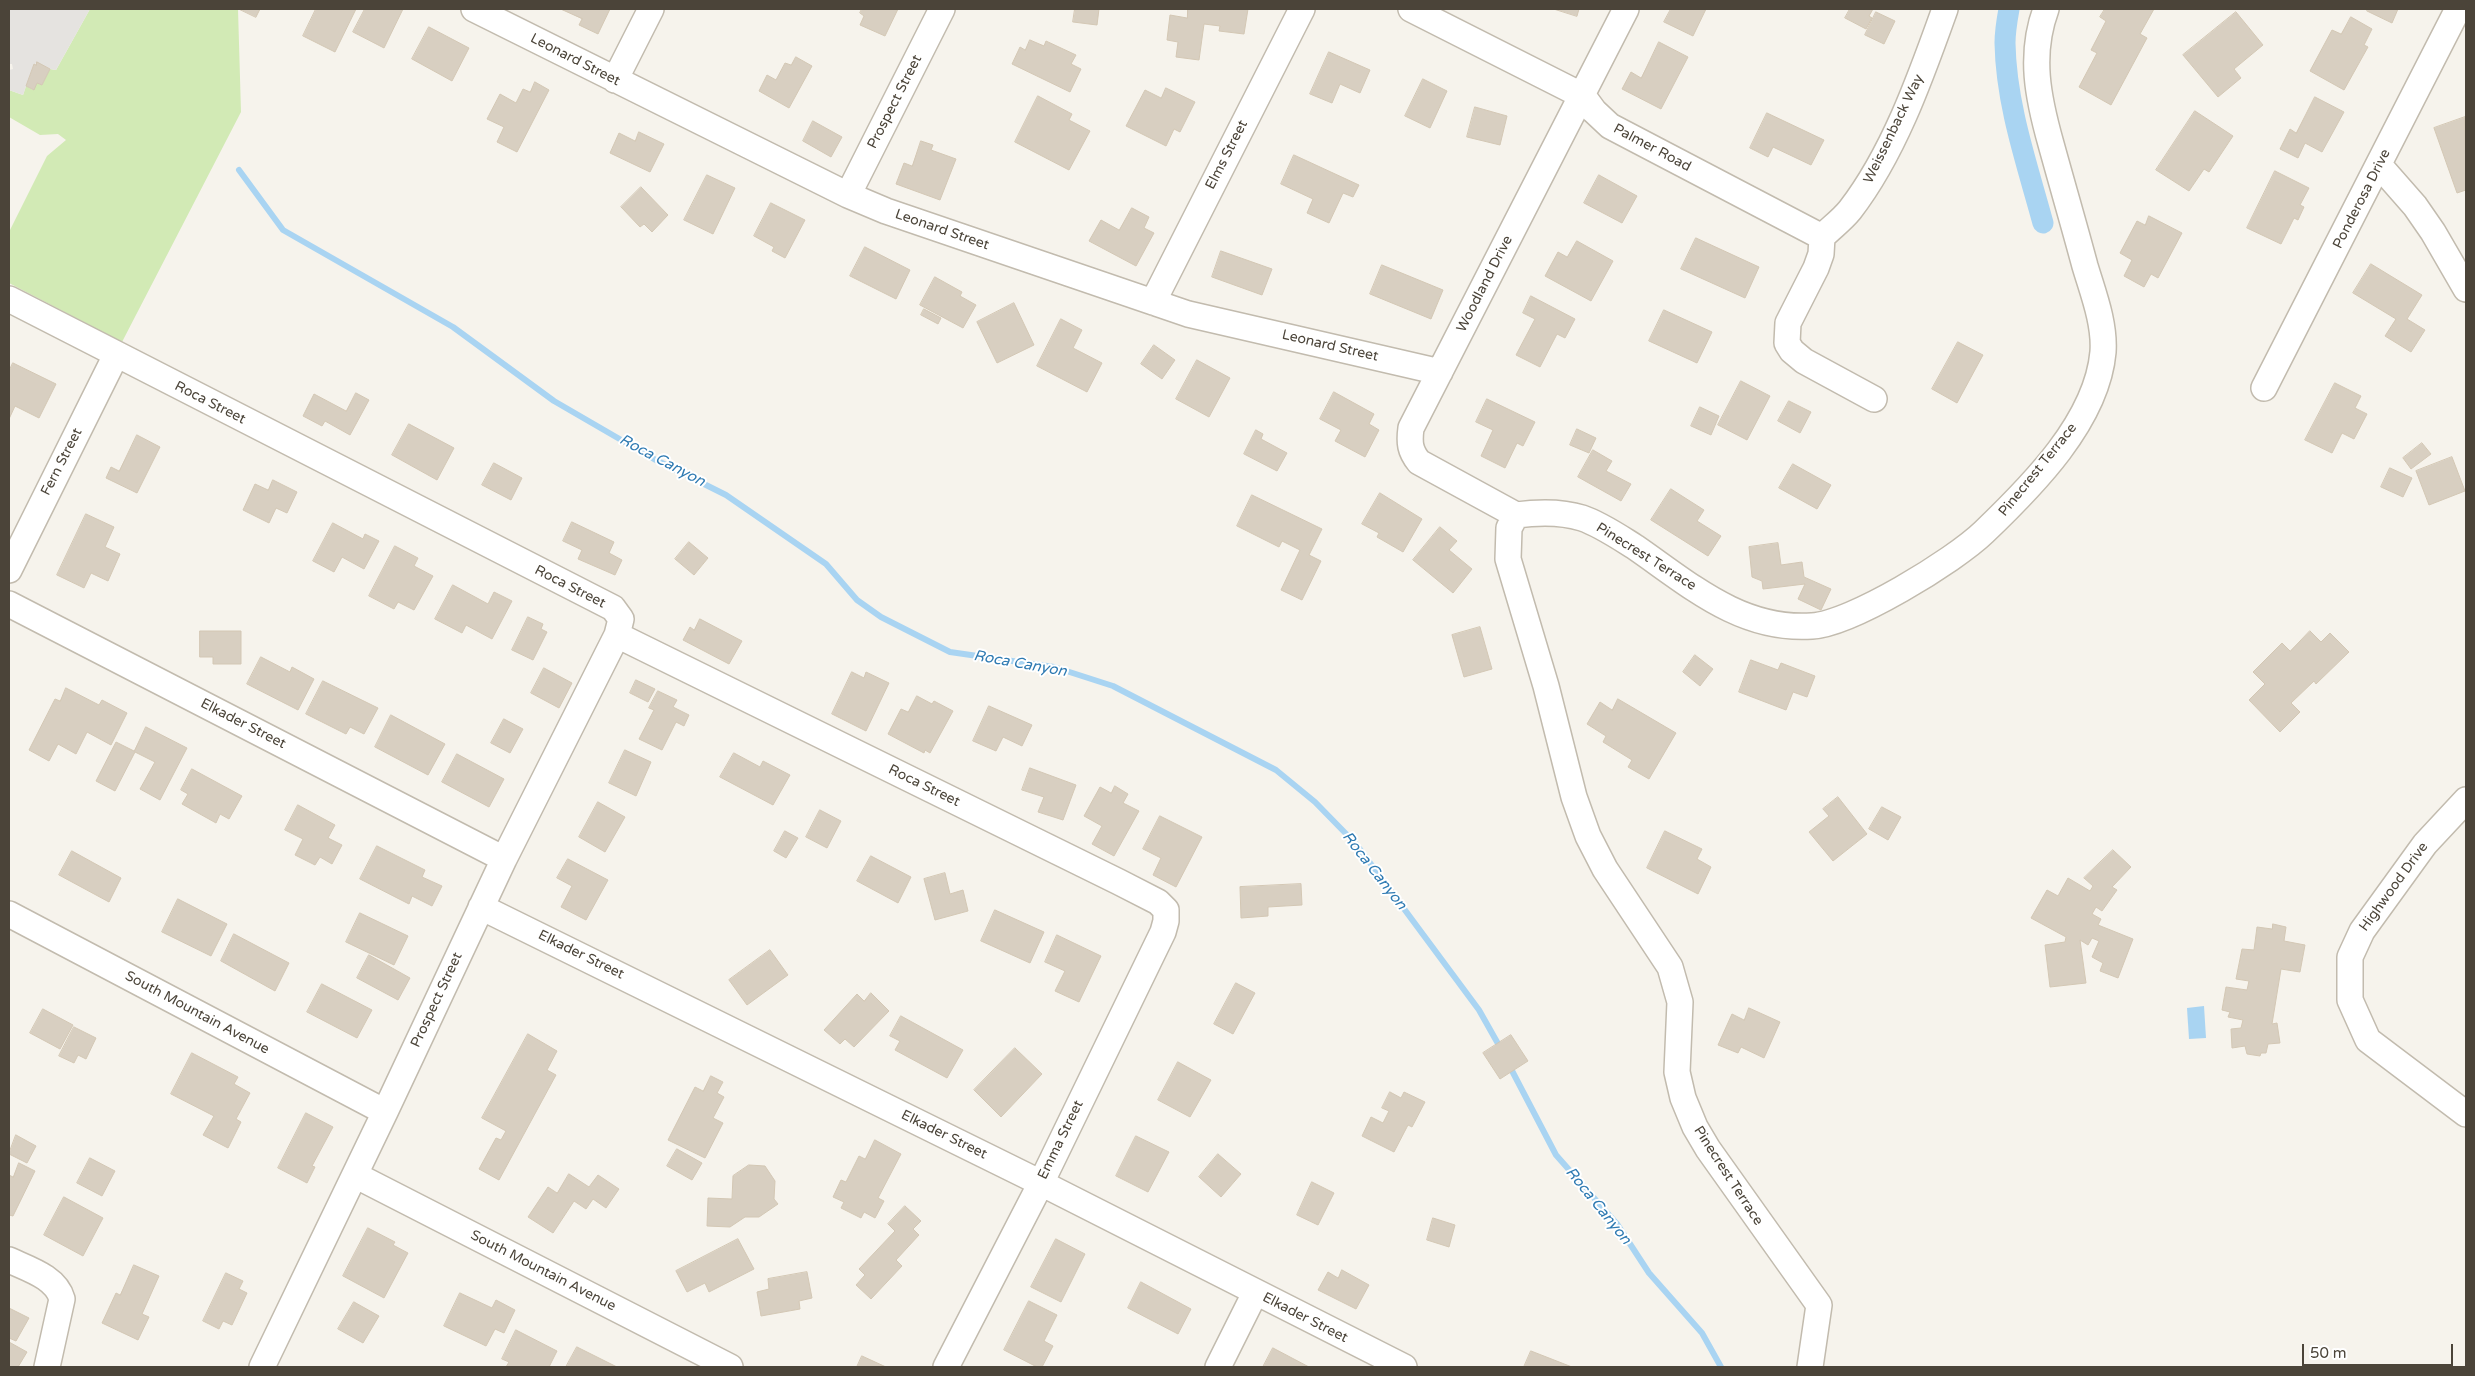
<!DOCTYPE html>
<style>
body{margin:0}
#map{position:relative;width:2475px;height:1376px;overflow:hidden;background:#f6f3ec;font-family:"Varela Round",sans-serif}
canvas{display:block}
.frame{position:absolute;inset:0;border:10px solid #4b4439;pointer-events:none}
.scale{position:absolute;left:2302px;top:1344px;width:151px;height:22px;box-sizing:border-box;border:2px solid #4b4439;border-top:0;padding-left:6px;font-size:15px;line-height:18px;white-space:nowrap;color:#4b4439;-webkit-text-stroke:4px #fff;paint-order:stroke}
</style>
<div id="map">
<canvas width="2475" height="1376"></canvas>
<div class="frame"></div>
<div class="scale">50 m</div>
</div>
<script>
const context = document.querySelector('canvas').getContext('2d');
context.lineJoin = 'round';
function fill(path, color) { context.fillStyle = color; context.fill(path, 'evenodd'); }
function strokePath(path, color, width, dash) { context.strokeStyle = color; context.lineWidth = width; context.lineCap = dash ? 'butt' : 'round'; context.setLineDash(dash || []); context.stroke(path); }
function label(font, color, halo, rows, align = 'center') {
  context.font = font + ' "Varela Round",sans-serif'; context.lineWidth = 4; context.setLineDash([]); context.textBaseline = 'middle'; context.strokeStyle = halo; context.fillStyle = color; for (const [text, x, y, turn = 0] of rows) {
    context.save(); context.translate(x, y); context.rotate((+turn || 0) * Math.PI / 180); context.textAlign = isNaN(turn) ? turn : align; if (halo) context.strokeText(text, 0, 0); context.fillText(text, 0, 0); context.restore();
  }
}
const green = new Path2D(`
 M90,9H238L241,112L122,342L9,283V232L47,156L66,140L58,134L40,135L9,117V90L23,95L26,86L33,90L37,83L42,85L50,69L56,70Z`);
const parking = new Path2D(`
 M9,9H90L56,70L50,69L38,63L34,64L23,95L9,90V70L13,69L12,64H9Z`);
const water = new Path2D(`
 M2204,1006L2206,1038L2189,1039L2187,1008Z`);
const stream = new Path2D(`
 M239,170L283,230L453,327L554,401L654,459L726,495L826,564L857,600L881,617L950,652L1054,667L1113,686L1276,770L1315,802L1356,844L1479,1010L1501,1049
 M1509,1065L1556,1155L1617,1224L1649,1273L1702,1333L1721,1367`);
const canal = new Path2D(`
 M2009,9C2007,20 2005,32 2005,43C2006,104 2027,164 2043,223`);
const building = new Path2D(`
 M239,9H260L256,17Z
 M316,9H356L335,52L303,36Z
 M365,9H403L384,48L353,32Z
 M561,9H610L598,34L579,25L582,19Z
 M862,9H898L885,36L860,25L864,16L860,13Z
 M1075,9H1099L1097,25L1073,22Z
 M1188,9H1248L1244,34L1219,31L1220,26L1204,24L1199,60L1176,57L1178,42L1167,40L1170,15L1187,18Z
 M1554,9H1579L1577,16Z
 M1671,9H1706L1693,36L1664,22Z
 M1850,9H1873L1869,16L1872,18L1866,29L1845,18Z
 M2105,9H2154L2140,34L2147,38L2111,105L2079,87L2097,53L2091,50L2106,21L2100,17Z
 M2368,9H2398L2392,23L2367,11Z
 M1876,12L1895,21L1884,44L1865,35Z
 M2236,12L2263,45L2234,69L2241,78L2218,97L2183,55Z
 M2351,17L2372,29L2364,45L2368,47L2344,90L2310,71L2332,30L2341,34Z
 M429,27L469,48L452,81L412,59Z
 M1030,40L1044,46L1046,41L1076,55L1071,64L1081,69L1070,92L1012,64L1020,47L1025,50Z
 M1659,42L1688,57L1661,109L1622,89L1631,72L1641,78Z
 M1329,52L1370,70L1360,93L1340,84L1332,103L1310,94Z
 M796,57L812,66L789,108L759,91L767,75L776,80L785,63L791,65Z
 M37,62L50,69L42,85L37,83L34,90L26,86L34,64L36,65Z
 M1423,79L1447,91L1430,128L1405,116Z
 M535,82L549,90L517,152L497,142L504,127L487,119L500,94L516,103L523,89L530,92Z
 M1166,88L1195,102L1180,132L1174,129L1166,146L1126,126L1145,90L1161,98Z
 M1038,96L1072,114L1069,120L1090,131L1069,170L1015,142Z
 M2315,97L2344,112L2322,152L2305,143L2298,158L2280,149L2290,129L2296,133Z
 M1475,107L1507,116L1500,145L1467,137Z
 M2195,111L2233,136L2209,172L2204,169L2189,191L2156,170Z
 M1767,113L1824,140L1811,165L1773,147L1768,157L1750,148Z
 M2465,117L2466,190L2457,193L2434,128Z
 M813,121L842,137L831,157L803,141Z
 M639,132L664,144L650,172L610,153L619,133L635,141Z
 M921,141L933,145L931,150L956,159L940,200L896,184L904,163L912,166Z
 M1294,155L1359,185L1353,197L1343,193L1329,223L1307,213L1313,199L1281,184Z
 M2275,171L2309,188L2300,205L2304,207L2298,220L2294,218L2281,244L2247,228Z
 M707,175L735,188L713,234L684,220Z
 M1599,175L1637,196L1622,223L1584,203Z
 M641,187L668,215L652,232L644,224L640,227L621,207Z
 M771,203L805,220L785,258L772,251L774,247L754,236Z
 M1132,208L1149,217L1144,228L1154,233L1136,266L1089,241L1101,220L1119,230Z
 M2149,216L2182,233L2158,278L2151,274L2144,287L2124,276L2132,260L2120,253L2137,221L2145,225Z
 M1696,238L1759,267L1745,298L1681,269Z
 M1577,241L1613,261L1591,301L1545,276L1558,252L1567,257Z
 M865,247L910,270L896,299L850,276Z
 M1221,251L1272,269L1262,295L1212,277Z
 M2371,264L2422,295L2407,319L2425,330L2411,352L2385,336L2396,319L2353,293Z
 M1382,265L1443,290L1431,319L1370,294Z
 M935,277L962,292L960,296L976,305L963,328L920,305Z
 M1531,296L1575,319L1565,338L1557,334L1540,367L1516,355L1535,319L1523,313Z
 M1014,303L1034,345L997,363L977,322Z
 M924,309L941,318L938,324L921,315Z
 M1664,310L1712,332L1697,363L1649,341Z
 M1061,319L1082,330L1073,348L1102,363L1087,392L1037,366Z
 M1958,342L1983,355L1957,403L1932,389Z
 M1154,345L1175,360L1162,379L1141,364Z
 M1197,360L1230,378L1209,417L1176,399Z
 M13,363L56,384L39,418L15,406L9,419V371Z
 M1741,381L1770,396L1747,440L1718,425Z
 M2335,383L2361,396L2355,408L2367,414L2354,439L2342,433L2332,453L2305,440Z
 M1334,392L1374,414L1369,424L1379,430L1365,457L1335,441L1341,430L1320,419Z
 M356,393L369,400L350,435L325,421L322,426L303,416L314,394L346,411Z
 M1487,399L1535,422L1523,446L1517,443L1505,468L1481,456L1493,430L1476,422Z
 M1789,401L1811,412L1800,433L1778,421Z
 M1700,407L1719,416L1711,435L1691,426Z
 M409,424L454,448L437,480L392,455Z
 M1577,429L1596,438L1589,453L1570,445Z
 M1256,430L1263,434L1261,439L1287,453L1277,471L1244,454Z
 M137,435L160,447L137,493L106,478L111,467L119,471Z
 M2422,443L2431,454L2411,469L2403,458Z
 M1593,450L1612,461L1606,471L1631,484L1621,501L1578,477Z
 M2452,457L2465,491L2429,505L2416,471Z
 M494,463L522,478L511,500L482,485Z
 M1793,464L1831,485L1817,509L1779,488Z
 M2390,468L2412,478L2403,497L2381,487Z
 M273,480L297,492L287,513L276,508L269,523L243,510L255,484L268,490Z
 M1671,489L1704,510L1697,521L1721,536L1708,556L1651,520Z
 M1380,493L1422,519L1403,552L1377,537L1379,533L1362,524Z
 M1252,495L1322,529L1309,555L1321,561L1302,600L1281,590L1300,550L1282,541L1279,547L1237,526Z
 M86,514L114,527L105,547L120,554L108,581L91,573L84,588L57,575Z
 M572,522L614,542L609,553L622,560L615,575L578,559L582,550L563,541Z
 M333,523L363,539L365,534L379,541L364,569L342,557L334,572L313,561Z
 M1440,527L1457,541L1449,550L1472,569L1453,593L1413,560Z
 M689,542L708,558L694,575L675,559Z
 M1778,543L1781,565L1802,562L1804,577L1831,589L1821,610L1798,599L1805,584L1763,589L1762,581L1752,577L1749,547Z
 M395,546L418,558L414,566L433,576L414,610L398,602L394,609L369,596Z
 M453,585L488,604L494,592L512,601L492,639L466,625L462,633L435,619Z
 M528,617L543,624L541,629L547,632L533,660L512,650Z
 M700,619L742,641L729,664L683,640L690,627L694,630Z
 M1480,627L1492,669L1464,677L1452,635Z
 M200,631H241V664H213V657H200Z
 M2310,631L2321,642L2330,633L2349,652L2316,684L2314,681L2291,703L2300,712L2280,732L2249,700L2265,684L2253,672L2282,643L2290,651Z
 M1695,655L1713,669L1700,686L1683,672Z
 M261,657L290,672L292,667L314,679L298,710L247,684Z
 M1751,660L1778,670L1781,663L1815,676L1807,697L1793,692L1786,710L1739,692Z
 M544,668L572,683L559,708L531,693Z
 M852,672L864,678L866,672L889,683L866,731L832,714Z
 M636,680L655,689L648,702L630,693Z
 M323,681L378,708L364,734L350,727L346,734L306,714Z
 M66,688L99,705L102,700L127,713L111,745L87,732L76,754L58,744L49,761L29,750L55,699L60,701Z
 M658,691L677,700L673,707L689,715L684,726L676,722L662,750L639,739L654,710L649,708Z
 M917,696L932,704L934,701L953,711L930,753L925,750L924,753L888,734L901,709L908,712Z
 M1618,699L1676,733L1649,779L1628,767L1632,760L1603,742L1606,736L1587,724L1600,702L1612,710Z
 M989,706L1032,725L1022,746L1003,737L996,751L973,741Z
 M391,715L445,744L428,775L375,747Z
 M504,719L523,729L510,753L491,743Z
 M146,727L187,748L160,800L140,789L155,762L135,752L115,791L96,781L116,742L134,751Z
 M625,750L651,762L636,796L609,783Z
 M734,753L760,767L763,761L790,775L773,805L720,777Z
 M457,754L504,779L489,807L442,782Z
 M1030,768L1076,785L1063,820L1038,812L1044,797L1022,790Z
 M192,769L242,796L229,819L220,814L216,823L182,804L188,794L181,790Z
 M1115,786L1128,794L1123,803L1139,811L1114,856L1092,844L1102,826L1084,816L1100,787L1111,793Z
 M1838,797L1867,834L1833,861L1809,832L1829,816L1823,809Z
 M598,802L625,817L605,852L579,837Z
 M298,805L335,825L328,838L342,845L332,864L320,857L315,865L295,855L303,839L285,830Z
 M1882,807L1901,817L1888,840L1869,829Z
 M820,810L841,821L827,848L806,837Z
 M1160,816L1202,837L1176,887L1153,875L1161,858L1143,849Z
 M785,831L798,838L786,858L774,851Z
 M1665,831L1702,849L1697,859L1711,867L1698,894L1647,868Z
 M377,846L425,870L422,877L442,886L432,906L412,896L409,904L360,879Z
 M2113,850L2131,867L2112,887L2117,890L2102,911L2096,907L2092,914L2101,919L2098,925L2133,939L2118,978L2100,971L2103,963L2092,957L2099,941L2092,938L2088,945L2080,940L2086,983L2050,987L2045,945L2065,942L2066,937L2031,918L2047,890L2058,896L2068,878L2090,891L2093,886L2084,878Z
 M72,851L121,878L109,902L59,875Z
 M871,856L911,877L898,903L857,881Z
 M568,859L608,880L586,920L561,907L572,886L557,878Z
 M945,873L950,894L963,890L968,911L935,920L924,879Z
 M1301,884L1302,905L1268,907V916L1241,918L1240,887Z
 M178,899L227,924L211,956L162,932Z
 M995,910L1044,932L1030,963L981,941Z
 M360,913L408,936L394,965L346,942Z
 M2273,924L2286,927L2284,941L2305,945L2300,972L2281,969L2272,1024L2277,1023L2280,1043L2268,1044L2266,1053H2261L2260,1056L2247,1054L2245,1046L2232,1048L2231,1029L2241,1028L2243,1020L2228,1017L2230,1012L2222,1010L2226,987L2247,990L2249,981L2236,979L2242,949L2254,950L2257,927L2272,929Z
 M234,934L289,963L275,991L221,961Z
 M1057,935L1101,956L1079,1002L1055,991L1065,971L1045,962Z
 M770,950L788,975L747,1005L729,980Z
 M369,955L410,978L398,1000L357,978Z
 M1236,983L1255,993L1233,1034L1214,1024Z
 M322,984L372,1010L357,1038L307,1012Z
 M871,993L889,1011L854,1047L845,1039L840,1044L824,1030L857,994L864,1001Z
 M1749,1008L1780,1022L1764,1058L1741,1047L1738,1053L1718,1045L1732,1014L1744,1020Z
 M43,1009L73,1025L60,1049L30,1033Z
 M901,1016L963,1050L947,1078L895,1050L900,1041L890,1036Z
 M74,1027L96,1038L86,1059L78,1055L74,1063L59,1056Z
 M528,1034L557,1051L547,1070L556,1075L499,1180L479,1169L496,1138L501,1140L506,1131L482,1118Z
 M1511,1035L1528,1061L1500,1079L1483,1053Z
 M1015,1048L1042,1074L1001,1117L974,1090Z
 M192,1053L238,1077L234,1084L250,1093L236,1119L241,1122L228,1148L203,1135L214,1116L171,1094Z
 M1178,1062L1211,1080L1190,1117L1158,1100Z
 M711,1076L723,1082L717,1093L724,1097L713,1118L723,1123L705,1158L668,1140L695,1087L703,1091Z
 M1390,1092L1401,1098L1404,1092L1425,1102L1412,1127L1408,1125L1394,1152L1362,1136L1371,1117L1383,1123L1389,1111L1382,1108Z
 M306,1113L333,1127L312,1166L315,1167L307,1183L278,1168Z
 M16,1135L36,1146L27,1163L9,1154Z
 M1136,1136L1169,1152L1148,1192L1116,1176Z
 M875,1140L901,1154L878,1198L884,1201L875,1218L864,1212L861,1218L841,1208L844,1202L833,1197L841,1180L846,1182L859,1156L865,1159Z
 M677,1149L702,1163L692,1180L667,1166Z
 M1218,1154L1241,1174L1221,1197L1199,1177Z
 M90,1158L115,1171L102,1196L77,1183Z
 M19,1163L35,1171L13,1216L9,1215V1175L13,1177Z
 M749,1165L765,1166L775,1181L774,1199L778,1204L759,1217H745L730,1227L707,1226L708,1198L732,1199L733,1176Z
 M569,1174L589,1187L598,1175L619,1189L606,1208L593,1199L586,1209L574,1201L553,1233L528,1217L548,1187L557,1193Z
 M1312,1182L1334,1193L1318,1225L1297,1215Z
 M64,1197L103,1218L83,1256L44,1235Z
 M905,1206L921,1221L913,1229L919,1235L896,1260L902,1266L871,1299L856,1285L865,1275L859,1269L895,1231L888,1224Z
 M1433,1218L1455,1225L1449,1247L1427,1240Z
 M368,1228L395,1242L393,1245L408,1253L384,1298L343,1276Z
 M738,1239L754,1269L709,1292L705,1283L687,1292L676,1271Z
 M1056,1239L1085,1254L1061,1302L1031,1287Z
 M134,1265L159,1276L142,1314L149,1317L138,1340L102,1323L116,1293L120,1295Z
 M1342,1270L1369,1285L1356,1309L1318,1290L1328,1272L1338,1278Z
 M807,1272L812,1298L799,1301L800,1309L761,1316L757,1292L769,1289L768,1279Z
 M226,1273L243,1281L239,1289L247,1293L232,1325L223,1321L219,1329L203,1321Z
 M1141,1282L1191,1309L1178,1334L1128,1308Z
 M460,1293L492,1308L496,1300L515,1310L504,1333L495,1329L486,1346L444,1326Z
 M1029,1301L1057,1315L1044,1341L1053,1346L1042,1367H1037L1004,1350Z
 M354,1302L379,1316L363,1343L338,1329Z
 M9,1308L29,1318L16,1341L9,1338Z
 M516,1330L557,1351L549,1367H506L509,1362L502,1359Z
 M9,1342L27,1352L18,1367H9Z
 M577,1347L617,1367H566Z
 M1273,1348L1309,1367H1263Z
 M1531,1351L1572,1367H1524Z
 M862,1356L886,1367H857Z`);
const minor = new Path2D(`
 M474,9L848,195L886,211L1188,314L1440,372
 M1411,9L1583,96L1594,111L1610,126L1822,237
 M615,80L651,9
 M2379,165L2415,206L2433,232L2466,289
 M848,195L942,9
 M1822,237C1831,228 1842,220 1850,210C1894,153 1921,76 1945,9
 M1822,237L1821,254L1816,268L1788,323L1787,343L1792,351L1804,361L1874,399
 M9,299L613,608L621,619L617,635L504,859L385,1112L262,1367
 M1153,302L1302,9
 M2264,388L2458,9
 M1516,515L1419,462C1410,451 1409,443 1411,428L1626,9
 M9,570L116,355
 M9,604L504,859
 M617,635L1119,882L1158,902L1166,910V921L1163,932L1041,1183L946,1367
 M2466,800L2425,844L2362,931L2350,957V1000L2368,1040L2466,1114
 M481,907L1041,1183L1404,1367
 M9,914L385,1112
 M355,1175L730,1367
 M9,1260C28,1269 56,1277 62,1299L47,1367
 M1218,1367L1255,1293
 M1810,1367L1819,1305L1708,1149L1695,1127L1683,1098L1677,1072L1680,1002L1670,967L1605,869L1588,836L1574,797L1546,686L1508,559L1509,528L1516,515C1538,512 1560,511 1582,518C1600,524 1619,537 1635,547C1690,585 1741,631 1812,626C1851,624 1954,561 1984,532C2032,486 2097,421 2103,352C2105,323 2093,293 2085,266C2074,225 2062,184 2051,144C2038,98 2029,55 2046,9`);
const streetNames = [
 ["Leonard Street",575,60,27],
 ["Prospect Street",895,102,-63],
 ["Weissenback Way",1894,129,-64],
 ["Palmer Road",1652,148,28],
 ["Elms Street",1227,155,-63],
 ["Ponderosa Drive",2362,199,-63],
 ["Leonard Street",942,230,19],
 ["Woodland Drive",1485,284,-63],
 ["Leonard Street",1330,346,13],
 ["Roca Street",210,403,27],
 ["Fern Street",62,462,-63],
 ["Pinecrest Terrace",2038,470,-51],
 ["Pinecrest Terrace",1646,557,32],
 ["Roca Street",570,587,27],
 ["Elkader Street",243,724,27],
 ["Roca Street",924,786,26],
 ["Highwood Drive",2394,887,-54],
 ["Elkader Street",581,955,26],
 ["Prospect Street",437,1000,-65],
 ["South Mountain Avenue",197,1013,28],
 ["Elkader Street",944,1135,26],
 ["Emma Street",1061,1140,-64],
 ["Pinecrest Terrace",1728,1176,57],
 ["South Mountain Avenue",543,1271,27],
 ["Elkader Street",1305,1318,27]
];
const waterNames = [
 ["Roca Canyon",662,461,28],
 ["Roca Canyon",1020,664,10],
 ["Roca Canyon",1374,871,52],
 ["Roca Canyon",1598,1206,51]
];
fill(green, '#d2eab5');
fill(parking, '#e5e3e0');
fill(water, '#a9d4f2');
strokePath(stream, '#a9d4f2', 6);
strokePath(canal, '#a9d4f2', 21);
fill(building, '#d8cfc1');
strokePath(building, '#d3c7b4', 1);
strokePath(minor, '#c2bbae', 28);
strokePath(minor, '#fff', 25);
label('14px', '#4b4439', '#fff', streetNames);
label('italic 15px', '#2e7ab2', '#fff', waterNames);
</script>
